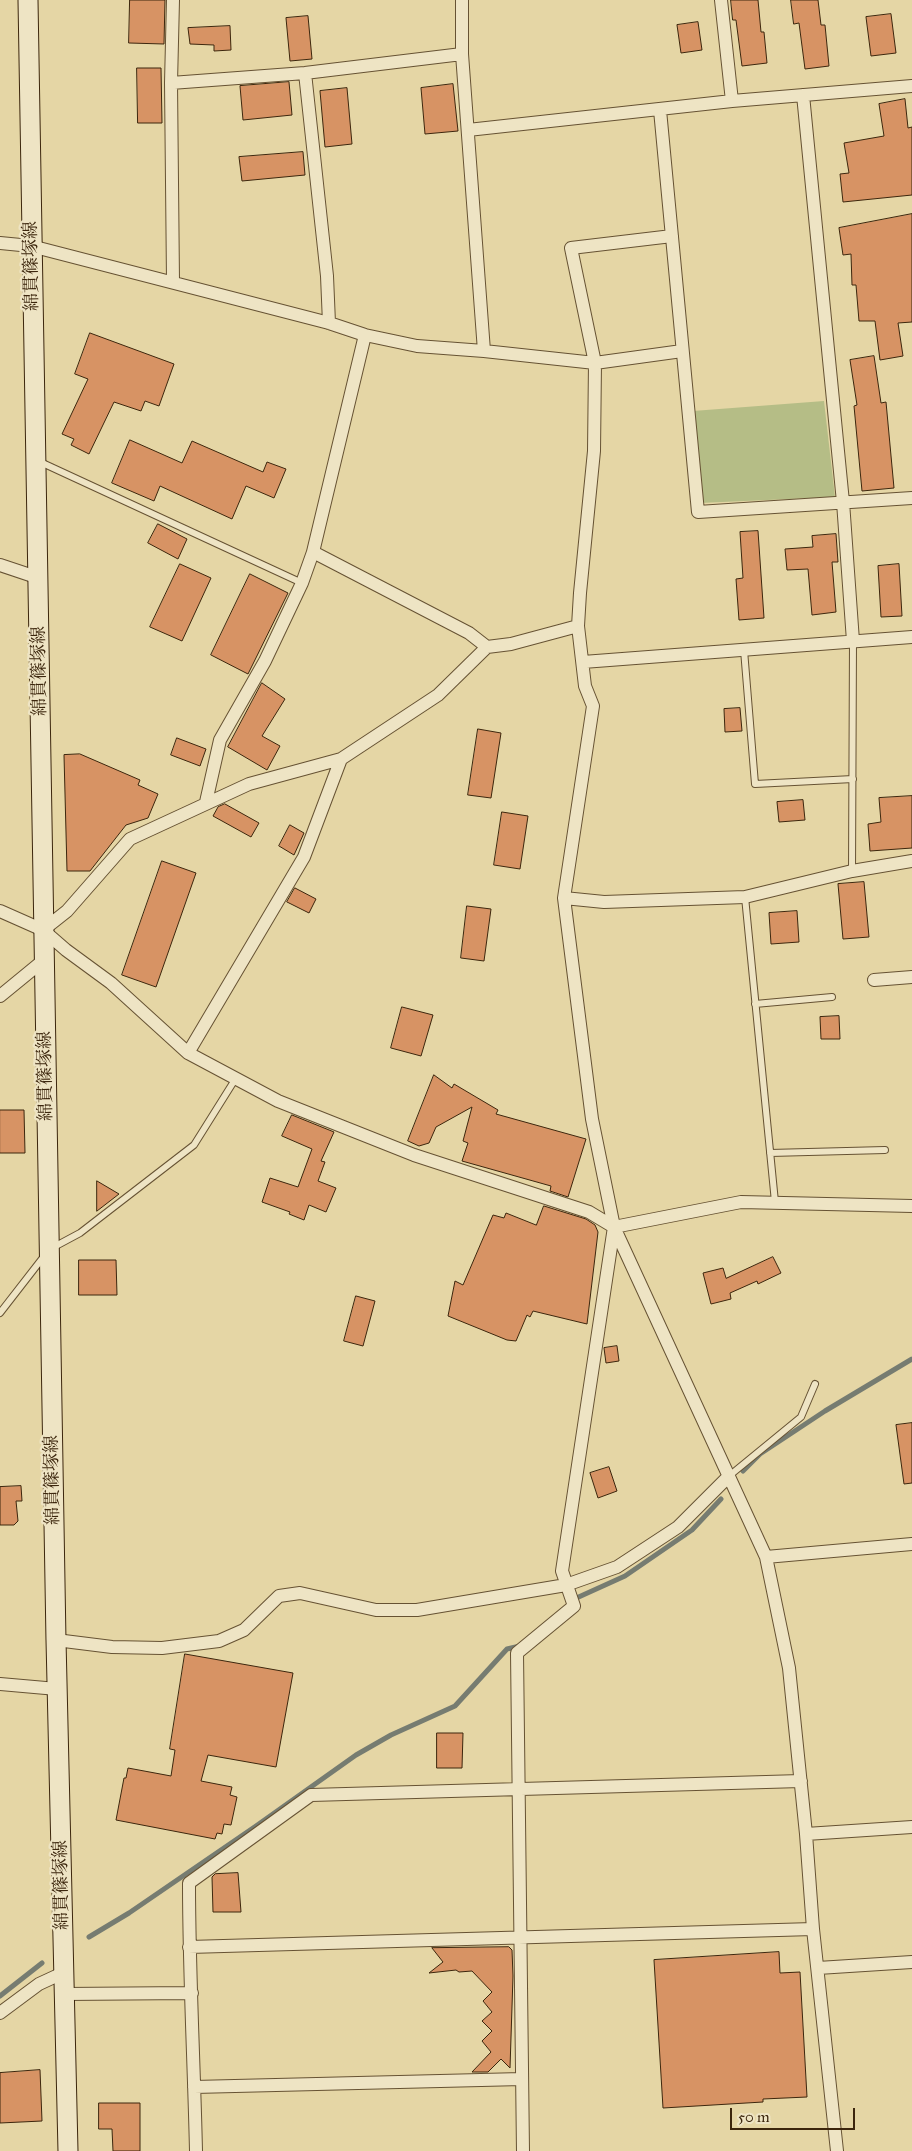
<!DOCTYPE html>
<meta charset="utf-8">
<style>
body{margin:0}
#map{position:relative;width:912px;height:2151px;overflow:hidden;background:#e5d6a5;font-family:"IM FELL Great Primer",serif}
canvas{display:block}
.scale{position:absolute;left:730px;top:2108px;width:125px;height:22px;box-sizing:border-box;border:2px solid #3c260d;border-top:0;padding-left:6px;font-size:15px;line-height:18px;white-space:nowrap;color:#3c260d;-webkit-text-stroke:4px #eee4c4;paint-order:stroke}
</style>
<div id="map">
<canvas width="912" height="2151"></canvas>
<div class="scale">50 m</div>
</div>
<script>
const context = document.querySelector('canvas').getContext('2d');
context.lineJoin = 'round';
function fill(path, color) { context.fillStyle = color; context.fill(path, 'evenodd'); }
function strokePath(path, color, width, dash) { context.strokeStyle = color; context.lineWidth = width; context.lineCap = dash ? 'butt' : 'round'; context.setLineDash(dash || []); context.stroke(path); }
function label(font, color, halo, rows, align = 'center') {
  context.font = font + ' "IM FELL Great Primer","Noto Serif JP",serif'; context.lineWidth = 4.5; context.setLineDash([]); context.textBaseline = 'middle'; context.strokeStyle = halo; context.fillStyle = color; for (const [text, x, y, turn = 0] of rows) {
    context.save(); context.translate(x, y); context.rotate((+turn || 0) * Math.PI / 180); context.textAlign = isNaN(turn) ? turn : align; if (halo) context.strokeText(text, 0, 0); context.fillText(text, 0, 0); context.restore();
  }
}
const green = new Path2D(`
 M824,401L835,497L700,503L693,411Z`);
const stream = new Path2D(`
 M743,1471L760,1454L825,1411L912,1359
 M572,1600L625,1576L692,1530L721,1499
 M89,1937L129,1913L256,1826L356,1755L391,1735L455,1706L507,1649L520,1646
 M0,1996L42,1963`);
const building = new Path2D(`
 M130,0H165L164,44L129,43Z
 M731,0H758L761,32H764L767,63L742,66L736,20H733Z
 M791,0H818L821,25H825L829,66L805,69L799,23L794,24Z
 M891,14L896,53L871,56L866,17Z
 M308,16L312,59L290,61L286,18Z
 M698,22L702,50L681,53L677,25Z
 M230,26L231,50L214,51V45L190,44L188,28Z
 M137,68H161L162,123H138Z
 M289,82L292,115L243,120L240,86Z
 M453,84L458,131L425,134L421,88Z
 M347,88L352,144L325,147L320,91Z
 M905,99L908,128L912,127V195L843,202L840,174L849,173L844,143L884,136L879,104Z
 M303,152L305,175L242,181L239,157Z
 M912,214V322L898,323L903,356L880,360L875,321H859L856,285H852L851,254L843,255L839,228Z
 M90,333L174,364L159,406L145,401L141,411L114,402L89,454L71,445L74,439L62,434L88,379L75,374Z
 M874,356L881,403L886,402L894,488L862,491L854,406L857,405L850,360Z
 M130,440L182,463L192,441L263,472L267,462L286,469L274,498L246,486L232,519L160,486L154,501L112,483Z
 M158,524L187,539L178,559L148,543Z
 M758,531L764,618L739,620L736,579L743,578L740,532Z
 M836,534L838,562H832L836,612L812,615L808,569L787,570L785,549L813,547L812,536Z
 M180,564L211,578L182,641L150,627Z
 M899,564L902,616L881,617L878,566Z
 M250,574L288,593L248,674L211,655Z
 M262,683L285,699L262,736L280,746L267,770L228,747Z
 M740,708L742,731L725,732L724,709Z
 M478,729L501,733L491,798L468,795Z
 M177,738L206,749L200,766L171,755Z
 M80,754L140,780L138,785L158,794L148,818L126,825L90,871H67L64,755Z
 M912,796V848L870,851L868,824L881,822L879,798Z
 M803,800L805,820L779,822L777,802Z
 M225,804L259,823L251,837L213,816L218,807Z
 M502,812L528,816L520,869L494,865Z
 M290,825L304,833L294,855L279,846Z
 M162,861L196,873L156,987L122,975Z
 M864,882L869,937L843,939L838,884Z
 M295,888L316,899L309,913L287,902Z
 M467,906L491,909L484,961L461,958Z
 M797,911L799,942L771,944L769,913Z
 M402,1007L433,1015L421,1056L391,1048Z
 M839,1016L840,1039H821L820,1017Z
 M434,1075L452,1088L454,1084L498,1110L496,1114L586,1139L568,1197L550,1191L551,1186L462,1161L468,1143L463,1141L472,1107L436,1127L429,1143L419,1146L408,1141Z
 M0,1110H24L25,1153H0Z
 M292,1115L334,1132L321,1161L325,1162L318,1181L336,1188L326,1212L309,1205L304,1220L289,1214L290,1212L262,1202L270,1178L298,1187L312,1149L282,1136Z
 M97,1181L119,1194L97,1211Z
 M544,1206L586,1219L595,1225L598,1232L587,1324L533,1311L530,1317L527,1315L516,1341L507,1340L448,1316L455,1281L463,1285L493,1215L504,1218L506,1213L536,1225Z
 M773,1257L781,1273L758,1284L757,1281L730,1293L731,1299L711,1304L703,1273L723,1268L726,1278Z
 M79,1260H116L117,1295H79Z
 M356,1296L375,1301L363,1346L344,1341Z
 M617,1346L619,1361L606,1363L604,1348Z
 M912,1423V1483L904,1484L896,1425Z
 M609,1467L617,1491L598,1498L590,1473Z
 M21,1486L22,1501H16L18,1521L14,1525H0V1487Z
 M185,1654L293,1673L276,1767L208,1755L201,1781L232,1787L230,1795L237,1797L231,1825L224,1824L222,1834L217,1833L215,1839L116,1820L124,1778H126L128,1768L171,1776L175,1750L170,1749Z
 M437,1733H463L462,1768H437Z
 M238,1873L241,1912H213L212,1877L215,1874Z
 M509,1947L512,1950L513,1976L510,2068L501,2059L488,2072H472L491,2052L482,2041L492,2031L482,2021L492,2012L483,2001L492,1992L472,1971L459,1972L456,1970L429,1973L443,1962L432,1948Z
 M779,1952L780,1973L800,1972L807,2097L763,2099V2102L663,2108L654,1960Z
 M40,2070L42,2121L0,2123V2073Z
 M99,2103H140V2151H113L112,2129H99Z`);
const service = new Path2D(`
 M38,461L302,583
 M744,650L755,784L853,779
 M852,871L853,641
 M745,897L775,1202
 M755,1004L832,997
 M770,1153L885,1150
 M52,1248L80,1233L194,1145L236,1078
 M0,1313L45,1255
 M729,1476L801,1417L815,1384`);
const minor = new Path2D(`
 M462,0V54L484,351
 M721,0L732,101
 M305,73L327,276L329,323
 M171,83L305,73L462,54
 M803,95L843,502L853,641
 M660,110L698,512L912,498
 M468,130L732,101L912,86
 M672,236L571,248L595,363L594,451L580,593L578,626L585,686L593,706L564,898L592,1119L614,1227L766,1557L789,1668L806,1834L813,1929L837,2151
 M0,243L31,246L329,323L365,335L417,346L484,351L595,363L682,351
 M173,281L171,83L173,0
 M313,552L469,633L487,647
 M0,565L39,578
 M583,662L912,637
 M206,802L220,740L265,661L302,583L313,552L365,335
 M564,898L604,902L745,897L852,871L912,861
 M0,911L43,930L66,950L111,983L188,1053L278,1101L414,1155L589,1212L614,1227L741,1202L912,1206
 M43,930L67,911L130,839L249,784L341,759L438,695L487,647L511,644L578,626
 M874,980L912,977
 M0,996L44,960
 M188,1053L304,857L341,759
 M766,1557L912,1544
 M56,1640L112,1647L162,1648L219,1641L244,1630L279,1596L300,1593L376,1610H417L566,1585L617,1567L678,1527L729,1476
 M0,1684L57,1689
 M806,1834L912,1827
 M189,1947L813,1929
 M818,1968L912,1962
 M64,1994L192,1993
 M0,2013L39,1984L65,1972
 M194,2087L522,2079
 M196,2151C194,2062 189,1972 189,1883L311,1795L801,1781
 M523,2151L517,1653L574,1606L562,1571L614,1227`);
const secondary = new Path2D(`
 M28,0L56,1640L68,2151`);
const streetNames = [
 ["綿貫篠塚線",32,266,-91],
 ["綿貫篠塚線",40,671,-91],
 ["綿貫篠塚線",46,1076,-91],
 ["綿貫篠塚線",53,1480,-91],
 ["綿貫篠塚線",62,1885,-91]
];
fill(green, '#b5bd86');
strokePath(stream, '#767c71', 5);
fill(building, '#d79364');
strokePath(building, '#3c260d', 1);
strokePath(service, '#665233', 8);
strokePath(minor, '#665233', 14);
strokePath(secondary, '#3c260d', 21);
strokePath(service, '#eee4c4', 6);
strokePath(minor, '#eee4c4', 12);
strokePath(secondary, '#eee4c4', 19);
label('18px', '#3c260d', '#eee4c4', streetNames);
</script>
